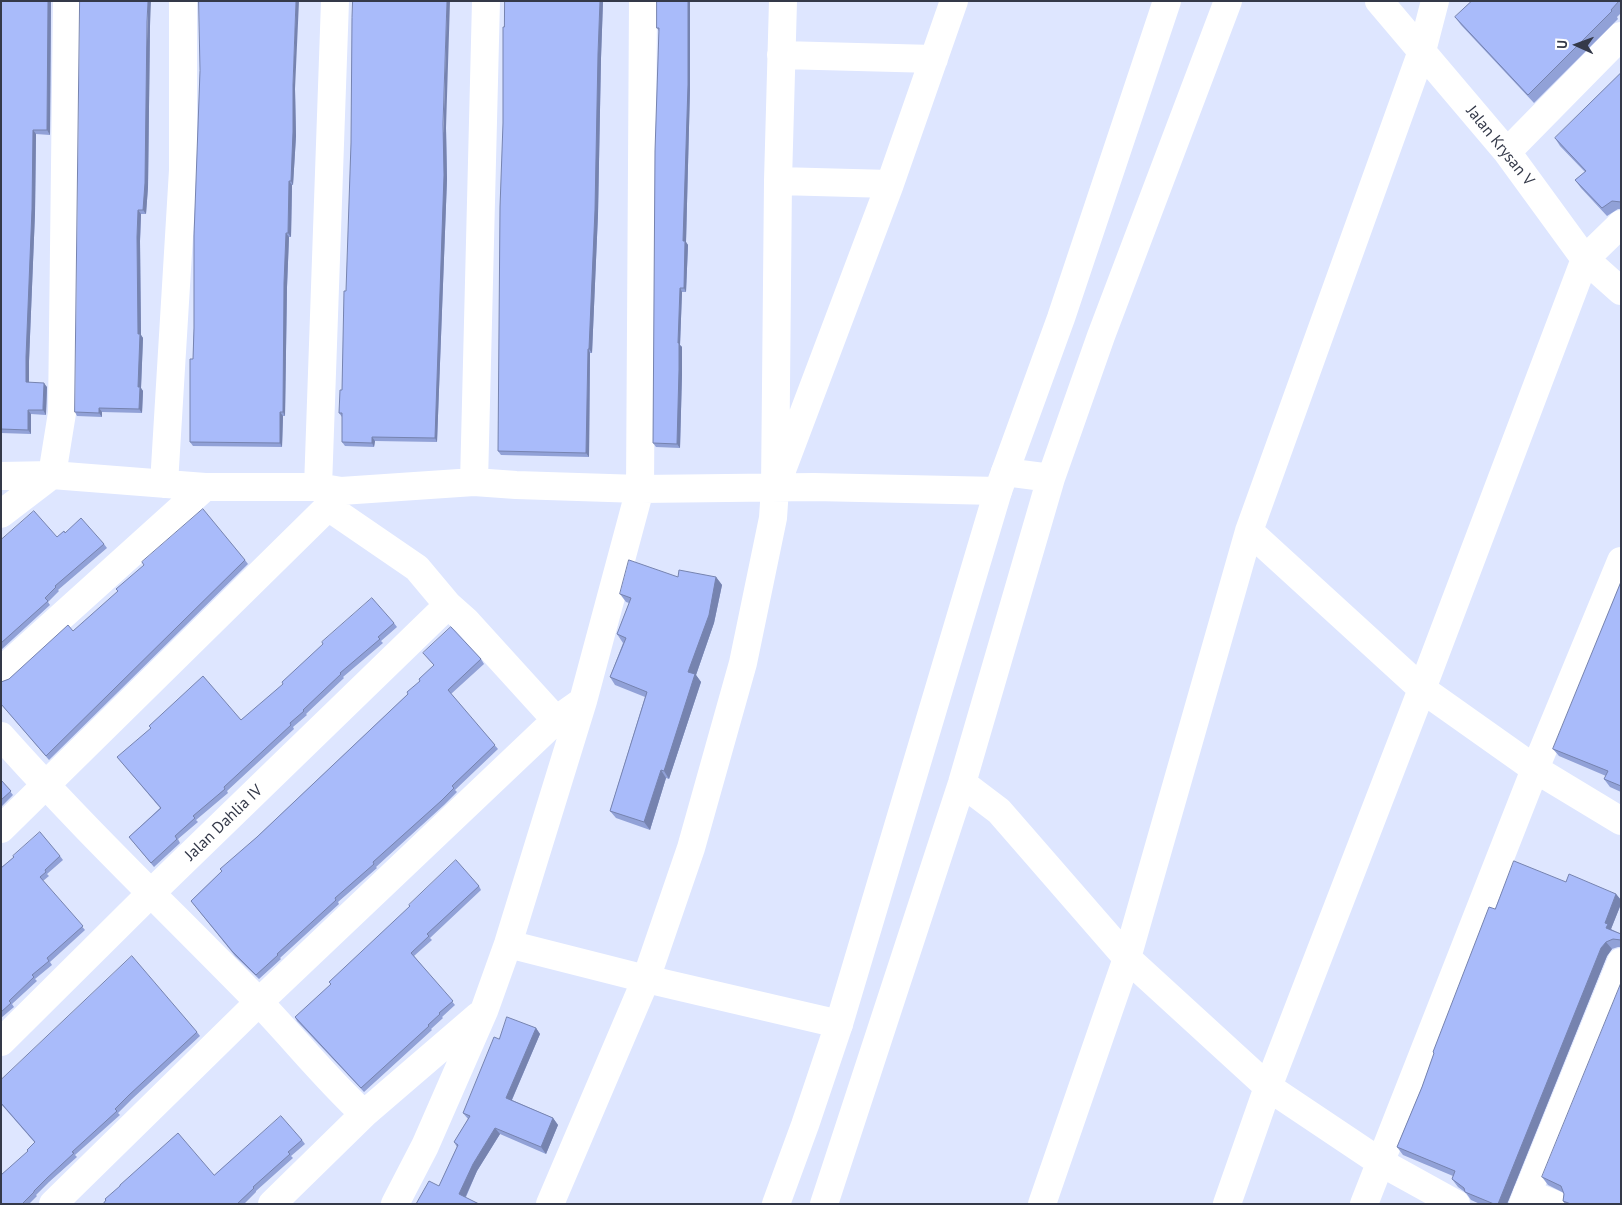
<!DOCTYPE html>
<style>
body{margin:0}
#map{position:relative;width:1622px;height:1205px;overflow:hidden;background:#dee6ff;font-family:"PT Sans",sans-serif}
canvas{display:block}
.frame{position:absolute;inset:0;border:2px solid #343949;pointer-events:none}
.north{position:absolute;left:1552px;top:20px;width:50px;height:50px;-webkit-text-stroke:4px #fff;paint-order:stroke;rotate:272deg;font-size:14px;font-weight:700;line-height:20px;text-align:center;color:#343949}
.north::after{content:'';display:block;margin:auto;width:18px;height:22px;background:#343949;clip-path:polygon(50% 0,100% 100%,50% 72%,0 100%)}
</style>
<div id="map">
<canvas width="1622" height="1205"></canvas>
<div class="frame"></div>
<div class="north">U</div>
</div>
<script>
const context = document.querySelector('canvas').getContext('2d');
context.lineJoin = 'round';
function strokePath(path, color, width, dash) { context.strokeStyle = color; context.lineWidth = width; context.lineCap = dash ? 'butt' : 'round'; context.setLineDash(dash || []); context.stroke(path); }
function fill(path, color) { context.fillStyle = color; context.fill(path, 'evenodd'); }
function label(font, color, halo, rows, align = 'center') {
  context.font = font + ' "PT Sans",sans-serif'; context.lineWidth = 4.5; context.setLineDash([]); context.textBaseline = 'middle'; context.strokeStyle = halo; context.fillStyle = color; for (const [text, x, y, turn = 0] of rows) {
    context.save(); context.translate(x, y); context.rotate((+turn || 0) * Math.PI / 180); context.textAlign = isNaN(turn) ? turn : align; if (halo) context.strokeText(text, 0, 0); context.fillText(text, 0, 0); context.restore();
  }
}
const minor = new Path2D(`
 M1379,1L1507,152L1585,259L1621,291
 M781,55L934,59
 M1507,152L1621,36
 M778,181L890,184
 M782,470L890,184L954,1
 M1005,472L1051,478
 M1,476L52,475L205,487H318L341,491L474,482L516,485L640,489L814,487L998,491
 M474,482L486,1
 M164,484L183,170V1
 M318,487L335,1
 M328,507L417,568L448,605L466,621L556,720
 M1,514L52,475L62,413L67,1
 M1249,531L1422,689L1535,769L1621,821
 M1,671L205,487
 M1,736C82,827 170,911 255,998C292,1036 325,1078 364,1114L272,1204
 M962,783L999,811L1127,958L1268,1087L1380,1162L1456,1204
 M1,829L328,507L341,491
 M508,944L646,979L839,1024
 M1,1042L151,893L448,605
 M364,1114L478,1016
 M1527,1193L1554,1204
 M53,1204L259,1002L556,720L583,701
 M395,1204L425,1146L484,1011L508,944L583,701L640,489L643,1
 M550,1204L646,979L691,848L743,663L773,518L775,488L778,181L783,1
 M824,1204L962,783L1051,478L1101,336L1228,1
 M1042,1204L1127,958L1249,531L1422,51L1435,1
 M1227,1204L1268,1087L1422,689L1585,259L1621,224
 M1364,1204L1535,769L1621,561
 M1523,1204L1621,962`);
const tertiary = new Path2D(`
 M776,1204L805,1125L839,1024L998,491L1061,318L1167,1`);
const wall = new Path2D(`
 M1,1H51L50,135L36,134L35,213L29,361V382L47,387L46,412V415L31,414V434L1,433Z
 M505,1H603L601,58L598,214L592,353H590L589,457L501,455L498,451Z
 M657,1H690V89L686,242L688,245L686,292H682L680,345L682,347V374L680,448L656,447L653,443L659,31L657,28Z
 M1472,1H1621V13L1617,17L1618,19L1534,103L1461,25L1455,17Z
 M150,26L148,187L146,214H141L140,241L141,335L143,338L141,388L143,391L142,413L102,412V417L77,416L75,412Z
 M200,71L295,89L296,136L293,185H292L291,237H289L287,287L285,416H283L282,447L193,446L190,442L194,328Z
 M1621,73V209H1618L1607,216L1581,188L1575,180L1585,172L1560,146L1555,138Z
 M446,128L447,179L437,442L375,441L374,447L345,446L342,442V417L339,413L342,390L346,291Z
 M65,533L104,544L107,548L58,590L59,591L48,602L50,605L1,650V540L57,537Z
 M245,560L248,564L49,760L1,704V682L9,679L73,631Z
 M716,577L722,585L714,623L696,675L701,682L669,779L666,778L650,830L616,818L610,811L645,697L615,685L610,677L623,643L617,634L629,603L626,602L620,594Z
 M1621,582V792L1610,787L1604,779L1606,776L1559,756L1553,749Z
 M394,623L397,627L381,641L383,643L343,677L344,678L306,714L307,715L293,727L294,729L227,791L228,793L196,820L198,822L178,839L180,843L154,867L129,837L160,808L117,757L241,720Z
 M423,653L481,659L484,664L451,694L498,749L455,790L457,792L444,805L376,867L377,868L338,902L339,904L280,958L281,959L259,979L235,956L191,901L257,837L408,694L434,665Z
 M1,780L13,795L1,807Z
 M60,856L63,860L47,874L49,876L43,881L85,930L50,962L52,965L35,979L37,981L12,1004L14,1007L1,1018V868L14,857Z
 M1566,882L1616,894L1621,900V904L1611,929L1621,934V947H1618L1612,949L1607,956L1507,1204H1480L1471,1200L1466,1193L1458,1187L1452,1179L1453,1176L1403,1155L1397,1147L1422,1087L1434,1054L1433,1052L1495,909Z
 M479,886L481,890L430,938L432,940L414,956L455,1005L442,1017L443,1018L431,1029L432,1030L364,1092L297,1021L295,1017Z
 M536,1028L540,1034L512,1100L553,1118L558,1125L546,1154L500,1134L477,1171L466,1197L439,1186L457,1147L454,1142L468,1119L463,1113L499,1039Z
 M197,1032L200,1036L132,1099L118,1113L120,1115L75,1155L77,1157L49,1182L36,1195L37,1196L29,1204H1L28,1151L35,1143L1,1104V1080Z
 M302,1140L305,1144L291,1156L293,1158L256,1191V1192L244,1204H103L214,1175Z
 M1542,1177L1621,1204H1565L1563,1201L1564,1193L1548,1185Z`);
const shadedWall = new Path2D(`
 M48,1H51L50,135L47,130Z
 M148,1H151L150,26L148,187L146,214L143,210Z
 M296,1H299L295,89L296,136L293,185L291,181L293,85Z
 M447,1H450L446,128L447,179L437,442L435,438Z
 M600,1H603L601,58L598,214L592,353L589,349L598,54Z
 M688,1H690V89L686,242L688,245L686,292L684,288L683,241Z
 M33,130L36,134L35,213L29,361V387L26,382V357Z
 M289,181L292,185L291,237L288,233Z
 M138,210L141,214L140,241L141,335L143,338L141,388L143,391L142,413L139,409L138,387L137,237Z
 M286,233L289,237L287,287L285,416L283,412L284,283Z
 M680,288L682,292L680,345L682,347V374L680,448L677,444L678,343Z
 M588,349L590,353L589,457L586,453Z
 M44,383L47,387L46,415L43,410Z
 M99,408L102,412V417L99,413Z
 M28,410L31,414V434L28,430Z
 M280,412L283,416L282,447L280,443Z
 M372,437L375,441L374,447L372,443Z
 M716,577L722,585L714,623L696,675L701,682L669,779L664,771L688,672Z
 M661,770L666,778L650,830L644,822Z
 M1616,894L1621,900V904L1611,929L1613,932L1606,928L1605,923Z
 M1606,942L1612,949L1607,956L1507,1204H1498L1601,948Z
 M536,1028L540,1034L510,1104L506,1098Z
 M553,1118L558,1125L546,1154L541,1147Z
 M495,1128L500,1134L477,1171L464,1200L459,1194L473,1164Z`);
const building = new Path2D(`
 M1,1H48L47,130H33L32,209L26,357V382L44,383L43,407V410H28V430L1,429Z
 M80,1H148L147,22L145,183L143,210H138L137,237L138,334H140L138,387H140L139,409L99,408V413L75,412Z
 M199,1H296L293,85V132L291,181H289L288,233H286L284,283L283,412H280V443L190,442V359H193L194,328V236L200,71Z
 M353,1H447L443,124L444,175L435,438L372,437V443L342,442V413H339L340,390H342L344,291H346L351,143L352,18Z
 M505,1H600L598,54L595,210L589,349H588L586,453L498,451L500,207L503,123V27H504Z
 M657,1H688V85L683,241H685L684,288H680L678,343H679V370L677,444L653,443L655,151L659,28H657Z
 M1472,1H1619L1611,10L1612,11L1528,95L1455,17Z
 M1621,73V202L1612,201L1602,208L1575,180L1586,171L1555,138Z
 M203,509L245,560L46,756L1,704V682L9,679L68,625L73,631L118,591L116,589L144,565L142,562Z
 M34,511L57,537L64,531L65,533L81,518L104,544L55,586L56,587L45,598L48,601L1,643V540Z
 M629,560L678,577L679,570L716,577L709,615L688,672L695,674L664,771L661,770L644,822L610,811L647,692L610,677L626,638L617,634L631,598L620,594Z
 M1621,582V786L1604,779L1608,771L1553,749Z
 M372,598L394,623L378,637L380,639L340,673L341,674L303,710L304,711L290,723L291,725L224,787L225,789L193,816L195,818L175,836L177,839L151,863L129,837L161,808L117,757L151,728L149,726L203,676L241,720L283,684L282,682L323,644L322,642Z
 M451,627L481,659L448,690L495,745L452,786L454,788L441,801L373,862L374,864L335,898L336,900L277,954L278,955L256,975L232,951L191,901L222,871L220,869L257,837L408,694L407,692L420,681L419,679L434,665L423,653Z
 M1,780L11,791L1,800Z
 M40,832L60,856L45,870L46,872L40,877L83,926L47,958L49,961L32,975L34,977L9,1001L11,1003L1,1012V868L14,857L13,856Z
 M456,860L479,886L427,934L429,936L411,953L453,1001L439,1013L440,1014L428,1025L429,1026L361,1088L295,1017L331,984L329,982L410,906L409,905Z
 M1514,861L1566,882L1569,874L1616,894L1605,923L1608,924L1606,928L1621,934V940L1613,939L1606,942L1601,948L1498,1204H1494L1465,1192L1464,1188L1452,1179L1455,1171L1397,1147L1422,1087L1434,1053L1433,1052L1489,907L1495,909Z
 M132,956L197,1032L129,1095L115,1109L117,1111L72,1152L74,1153L47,1178L34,1191V1192L22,1204H1V1175L28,1151L27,1150L35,1142L1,1103V1080Z
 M1621,983V1204H1571L1563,1201L1564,1194L1561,1186L1542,1177Z
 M507,1017L536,1028L506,1098L553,1118L541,1147L495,1128L473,1164L459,1194L479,1204H416L429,1181L439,1186L458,1145L454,1142L470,1116L463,1113L494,1037L499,1039Z
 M281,1116L302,1140L288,1152L290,1154L253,1187L254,1188L237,1204H103L106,1200L105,1199L120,1186V1185L178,1133L214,1175Z`);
const streetNames = [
 ["Jalan Krysan V",1500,146,51],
 ["Jalan Dahlia IV",224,823,-44]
];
strokePath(minor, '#fff', 28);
strokePath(tertiary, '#fff', 28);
fill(wall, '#91a1d7');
fill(shadedWall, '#7683af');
fill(building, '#a9bbfa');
strokePath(building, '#7683af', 1);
label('16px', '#343949', '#fff', streetNames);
</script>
